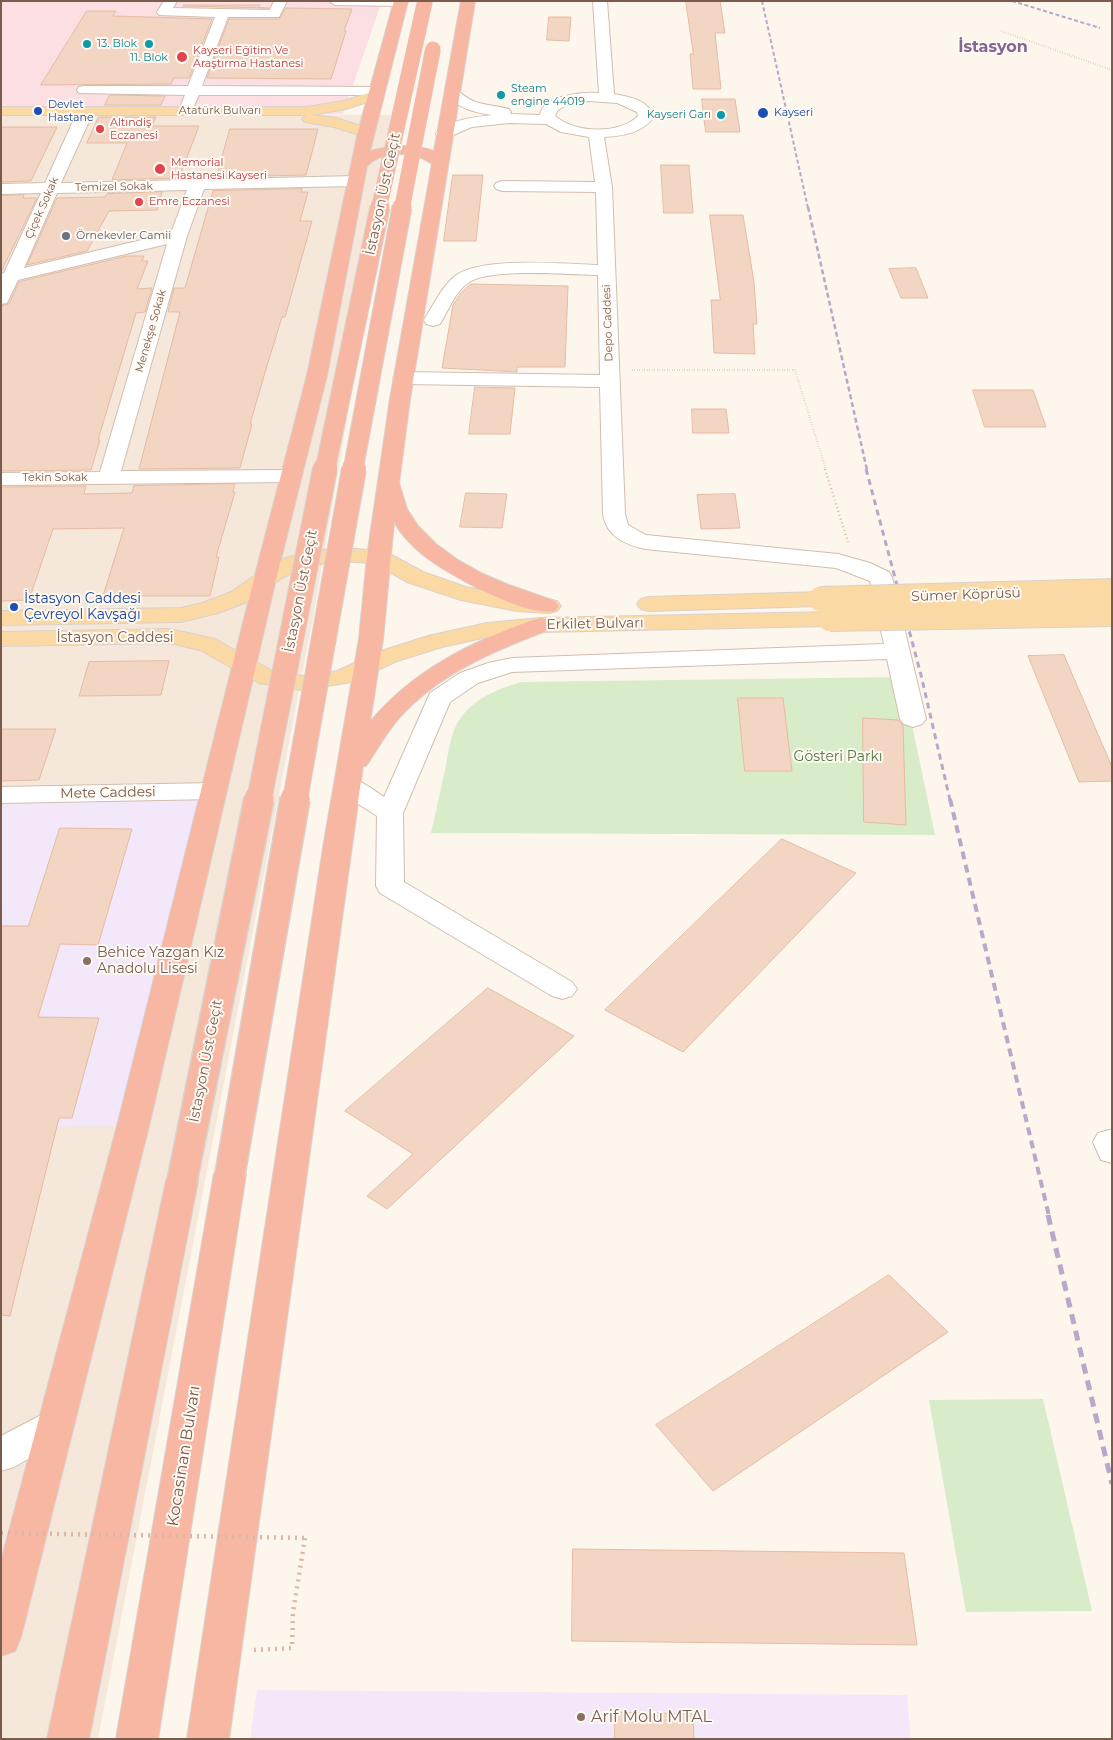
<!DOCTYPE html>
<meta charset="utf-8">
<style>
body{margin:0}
#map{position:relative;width:1113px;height:1740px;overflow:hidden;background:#fdf6ec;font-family:Montserrat,sans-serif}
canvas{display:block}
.frame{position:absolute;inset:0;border:2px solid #7a5c4d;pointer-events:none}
</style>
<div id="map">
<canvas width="1113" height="1740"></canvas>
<div class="frame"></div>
</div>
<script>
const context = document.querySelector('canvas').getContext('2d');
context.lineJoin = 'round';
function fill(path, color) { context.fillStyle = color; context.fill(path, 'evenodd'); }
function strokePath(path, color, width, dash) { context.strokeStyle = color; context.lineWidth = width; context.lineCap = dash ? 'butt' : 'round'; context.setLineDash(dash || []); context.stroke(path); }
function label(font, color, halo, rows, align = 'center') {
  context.font = font + ' Montserrat,sans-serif'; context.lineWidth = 4; context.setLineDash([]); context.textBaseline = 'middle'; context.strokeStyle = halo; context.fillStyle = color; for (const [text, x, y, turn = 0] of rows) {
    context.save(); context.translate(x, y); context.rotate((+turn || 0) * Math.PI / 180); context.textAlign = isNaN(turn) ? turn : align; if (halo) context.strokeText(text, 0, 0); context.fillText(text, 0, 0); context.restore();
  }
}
const residential = new Path2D(`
 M1,113L399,115L313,618L98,1739H1Z`);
const education = new Path2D(`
 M214,791L133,1126L1,1127V795Z
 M257,1690L907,1695L911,1739H250Z`);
const medical = new Path2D(`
 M1,1H382L343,114L1,113Z`);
const green = new Path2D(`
 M902,677L935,835L431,833C436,811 441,788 446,765C448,753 450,739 455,728C467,701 496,689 522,682Z
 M1043,1399L1092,1611L966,1612L929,1400Z`);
const building = new Path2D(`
 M686,1H720L725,33H715L721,89H693L690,54H693Z
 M184,5H260L259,8H269L183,6Z
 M286,8L352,9L344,31H346L331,79L207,78L229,19H279Z
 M87,11H116L113,16L212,19L189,78H174L171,84L41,85Z
 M549,17H571L569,41L547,40Z
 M110,95L165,96L161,105H105Z
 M702,99H735L740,132H706Z
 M99,117H156L152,126H199L179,178L112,180L127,143H87Z
 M1,127H57L31,181L1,182Z
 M230,129H318L306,175L217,177Z
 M661,165H689L693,213H664Z
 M453,175H483L476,241H444Z
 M302,189L301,192H308L300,221H312L285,317H282L266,369L250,424H252L240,468L139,469L180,312H168L174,288H185L213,191Z
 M162,192L157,210L109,211L87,251L27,265L57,198L105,197L107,194Z
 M24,195L23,198H37L1,272V196Z
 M710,215H743L754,282L757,324H753L755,354L714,353L711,300H720Z
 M127,256H144L142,261H148L137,289L152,288L145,312L136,313L98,440H100L91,470L1,471V306L9,304L19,282Z
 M916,268L928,298H901L889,269Z
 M471,284L568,286L565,367H517V372L442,368L453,305L461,293Z
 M475,387L515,388L510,434H469Z
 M973,390H1033L1046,427H985Z
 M692,409H726L729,433H693Z
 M235,484L233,492H235L216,557H219L210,596H103L124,528L53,529L29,600L1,601V487L86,486L84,494L132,493L134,486Z
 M466,493L507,494L502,528L460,527Z
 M735,494L740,528L701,529L697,495Z
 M1064,655L1112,767V781L1079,782L1028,656Z
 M169,661L161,695L79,696L89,662Z
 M738,698H783L792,771H745Z
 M863,718L898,720L903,725L906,825L864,822Z
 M1,729H56L39,780L1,781Z
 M60,828L132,829L98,945L60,944L38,1017L99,1018L72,1118H59L10,1316L1,1315V926H28Z
 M782,839L856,873L683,1052L605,1010Z
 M488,988L574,1036L387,1209L367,1196L413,1154L345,1111Z
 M889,1275L948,1332L713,1491L656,1425Z
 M573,1549L904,1553L917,1645L572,1641Z
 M615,1712L693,1714L694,1739H615Z`);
const pathFar2 = new Path2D(`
 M1001,31L1112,70
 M632,370H795L826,470`);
const pathFar1 = new Path2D(`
 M825,469L848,542`);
const path = new Path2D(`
 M254,1650L292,1648L293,1612L305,1538`);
const minor = new Path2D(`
 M164,1H177L173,8L270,10L274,1H287L279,17H228L202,86L376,87L381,88L383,91L381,94L376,95H199L193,108H183L181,105L185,95L79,93L77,90L79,87L84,86H188L215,17L159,15L157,12Z
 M329,1H407L408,2L401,6L335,5Z
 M593,1H607L614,94C630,97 649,100 654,117C642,133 623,136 604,137L612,187L625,514L628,525L646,535L838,554L870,563L889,572L892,577L926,719L922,724L913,727L904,724L900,719L887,659L512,672L478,683L450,702L403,813L404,882L572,982L577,989L572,996L562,999L552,996L380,893L376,886L377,816L338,791L334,785L338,779C356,775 369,787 384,797L430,693L460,673L488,663L512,658L884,644L870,581L836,568L645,549C624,544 607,537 603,514L600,387L403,384L396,382L393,378L396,374L403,372L600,375L598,275C570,275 490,267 468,283C455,292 448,311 440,324L433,326L426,324L424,320C433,306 442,286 455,276C482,256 564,264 598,265L596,192L502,191L496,189L494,186L496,183L502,181L595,182L589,137L561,132L546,124L509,123L472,127L444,139L439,137L436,134C447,120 475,117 492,115C473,112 456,108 445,92L447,89H457C471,106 490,104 509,109L511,112L510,114L540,115C543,95 583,92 599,93ZM588,101L617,103L637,112L638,116C619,135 574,133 555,116C558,104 577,103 588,101Z
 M83,112L88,114L91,117L61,183L356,176L362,178L364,181L362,184L356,186L204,189L187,236L121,471L291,470L298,472L301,476L298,480L291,482L1,485V473L100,472L167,244L18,280L7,303L1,304V274L4,273L41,193L1,194V184L45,183L75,117L78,114ZM187,190L171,233L24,268L57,193Z
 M214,783L223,785L227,791L223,797L214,799L1,803V787Z
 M1109,1130H1112V1163L1101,1160L1093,1142L1098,1133Z
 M56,1409L69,1414L74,1425L69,1436L14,1467L1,1471V1436L43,1414Z`);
const major = new Path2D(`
 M375,91L380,92L382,95L380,98L346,109L312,115L336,118L371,129L374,132L371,135L366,137L334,127L305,122L302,119L306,115H1V107H307L343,101Z
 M338,547L386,552L423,572L466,587L517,597L557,601L561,606L557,611L549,613L517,611L461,600L407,582L373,563L338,561L302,567L282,578L247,602L218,613L181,622L1,625V611L181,608L202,603L231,592L266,568L288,557Z
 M820,592L828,594L832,599L828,604L820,606L649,611L641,609L637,604L641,599L649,597Z
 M830,612L838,614L842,619L838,624L830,626L541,632L487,637L442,647L397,661L352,682L301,690L259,683L200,650L170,643L1,646V632L170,629L215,639L274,672L301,676L337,671L381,651L428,636L487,623L541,618Z`);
const highway = new Path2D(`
 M394,1H408L370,151C392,145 413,143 434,151L461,1H475L410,399L399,483L407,509L418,526L436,544L458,560L483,574L509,585L555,601L559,606L555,611C526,618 445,573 422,554C411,545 401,534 394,522L383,639L370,722C413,670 471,642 533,620L541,618L549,620L553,625L549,630C495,650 438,674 399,718C386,733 377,750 366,766H363L229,1739H187L323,848L359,639L367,557L390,399L432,164C415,151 383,150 367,166L327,375L276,579L149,1126L21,1637L15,1651L1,1656V1561L117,1126L254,579L307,375L358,132Z
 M230,1161L241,1165L246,1174L158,1739H116L214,1174L219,1165Z
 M182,1168L194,1172L198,1181L89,1739H47L166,1181L170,1172Z`);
const railFar4 = new Path2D(`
 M762,1L808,208
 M1012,1L1100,28`);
const railFar3 = new Path2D(`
 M808,207L867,470`);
const railFar2 = new Path2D(`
 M866,469L921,675L950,800`);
const railFar1 = new Path2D(`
 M950,799L1049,1216`);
const rail = new Path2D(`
 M1048,1215L1112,1484`);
const pathBridge = new Path2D(`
 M1,1533L305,1538`);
const majorBridge = new Path2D(`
 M820,599L1112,591
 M830,619L1112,614`);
const highwayBridgeFar3 = new Path2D(`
 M379,208L425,1
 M402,208L433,49`);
const highwayBridgeFar2 = new Path2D(`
 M325,470L380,207
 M353,470L402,207`);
const highwayBridgeFar1 = new Path2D(`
 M259,800L325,469
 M295,800L354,469`);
const highwayBridge = new Path2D(`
 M230,1174L295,799
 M182,1181L259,799`);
const markers = [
 [87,44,5,"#0f9aa8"],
 [149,44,5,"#0f9aa8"],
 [182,57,6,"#e0444e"],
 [501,95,5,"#0f9aa8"],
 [38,111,5,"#1a4fb4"],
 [763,113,6,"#1a4fb4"],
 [721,115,5,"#0f9aa8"],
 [100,129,5,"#e0444e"],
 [160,169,6,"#e0444e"],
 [139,202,5,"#e0444e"],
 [66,236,5,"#6b7280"],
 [14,607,5,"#1a4fb4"],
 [87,961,5,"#8d6e63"],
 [581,1717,5,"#8d6e63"]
];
const farCulturenames = [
 ["13. Blok",97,44],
 ["11. Blok",149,58,"center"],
 ["Steam",511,89],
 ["engine 44019",511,102],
 ["Kayseri Garı",711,115,"right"]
];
const farHealthnames = [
 ["Kayseri Eğitim Ve",193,51],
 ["Araştırma Hastanesi",193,64],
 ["Altındiş",110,123],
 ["Eczanesi",110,136],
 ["Memorial",171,163],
 ["Hastanesi Kayseri",171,176],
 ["Emre Eczanesi",149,202]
];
const farTransitnames = [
 ["Devlet",48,105],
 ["Hastane",48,118],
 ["Kayseri",774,113]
];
const farStreetnames = [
 ["Atatürk Bulvarı",220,111],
 ["Temizel Sokak",114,187,-1],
 ["Çiçek Sokak",42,208,-66],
 ["Depo Caddesi",608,323,-92],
 ["Menekşe Sokak",151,331,-74],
 ["Tekin Sokak",55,478]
];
const farWorshipnames = [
 ["Örnekevler Camii",76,236]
];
const streetNames = [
 ["İstasyon Üst Geçit",383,194,-78],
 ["İstasyon Üst Geçit",301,591,-79],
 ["Sümer Köprüsü",966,595,-2],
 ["Erkilet Bulvarı",595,624,-1],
 ["İstasyon Caddesi",115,638],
 ["Mete Caddesi",108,793,-1],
 ["İstasyon Üst Geçit",206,1061,-79]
];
const transitNames = [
 ["İstasyon Caddesi",24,599],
 ["Çevreyol Kavşağı",24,615]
];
const parkNames = [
 ["Gösteri Parkı",838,757]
];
const educationNames = [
 ["Behice Yazgan Kız",97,953],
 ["Anadolu Lisesi",97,969]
];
const farDistrictnames = [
 ["İstasyon",993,47]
];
const nearStreetnames = [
 ["Kocasinan Bulvarı",184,1456,-81]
];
const nearEducationnames = [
 ["Arif Molu MTAL",591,1717]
];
fill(residential, '#f5e8da');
fill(education, '#f3e8fa');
fill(medical, '#fbdfe3');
fill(green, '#d8ecc9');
fill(building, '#f3d5c3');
strokePath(building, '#e6bba3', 1);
strokePath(minor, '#d1beb0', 2);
strokePath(major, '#dad1cd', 2);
strokePath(highway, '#dad1cd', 2);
strokePath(pathFar2, '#d9b8a5', 2, [0.5, 2]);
strokePath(pathFar1, '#d9b8a5', 2.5, [1, 3]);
strokePath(path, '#d9b8a5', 4.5, [2, 5]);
fill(minor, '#fff');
fill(major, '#fbd9a5');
fill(highway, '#f7b7a3');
strokePath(railFar4, '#b9a8c9', 2, [4, 2.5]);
strokePath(railFar3, '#b9a8c9', 2.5, [5, 3]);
strokePath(railFar2, '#b9a8c9', 3, [6, 4.5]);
strokePath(railFar1, '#b9a8c9', 4, [8, 5.5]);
strokePath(rail, '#b9a8c9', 5, [10, 7]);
strokePath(majorBridge, '#dad1cd', 26, []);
strokePath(highwayBridgeFar3, '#dad1cd', 16, []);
strokePath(highwayBridgeFar2, '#dad1cd', 21, []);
strokePath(highwayBridgeFar1, '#dad1cd', 26, []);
strokePath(highwayBridge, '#dad1cd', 32, []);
strokePath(pathBridge, '#d9b8a5', 4.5, [2, 5]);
strokePath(majorBridge, '#fbd9a5', 24);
strokePath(highwayBridgeFar3, '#f7b7a3', 15);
strokePath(highwayBridgeFar2, '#f7b7a3', 19);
strokePath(highwayBridgeFar1, '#f7b7a3', 24);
strokePath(highwayBridge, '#f7b7a3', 29);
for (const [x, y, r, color] of markers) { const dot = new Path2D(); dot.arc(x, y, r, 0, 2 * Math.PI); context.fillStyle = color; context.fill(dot); strokePath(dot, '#fffaf3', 2); }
label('11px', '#0d838f', '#fffaf3', farCulturenames, 'left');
label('11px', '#be3a42', '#fffaf3', farHealthnames, 'left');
label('11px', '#164399', '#fffaf3', farTransitnames, 'left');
label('11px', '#7a5c4d', '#fffaf3', farStreetnames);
label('11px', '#5b616d', '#fffaf3', farWorshipnames, 'left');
label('14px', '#7a5c4d', '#fffaf3', streetNames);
label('14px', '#164399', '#fffaf3', transitNames, 'left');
label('14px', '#537a41', '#fffaf3', parkNames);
label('14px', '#785e54', '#fffaf3', educationNames, 'left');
label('bold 16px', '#846695', '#fffaf3', farDistrictnames);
label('16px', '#7a5c4d', '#fffaf3', nearStreetnames);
label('16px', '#785e54', '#fffaf3', nearEducationnames, 'left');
</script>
